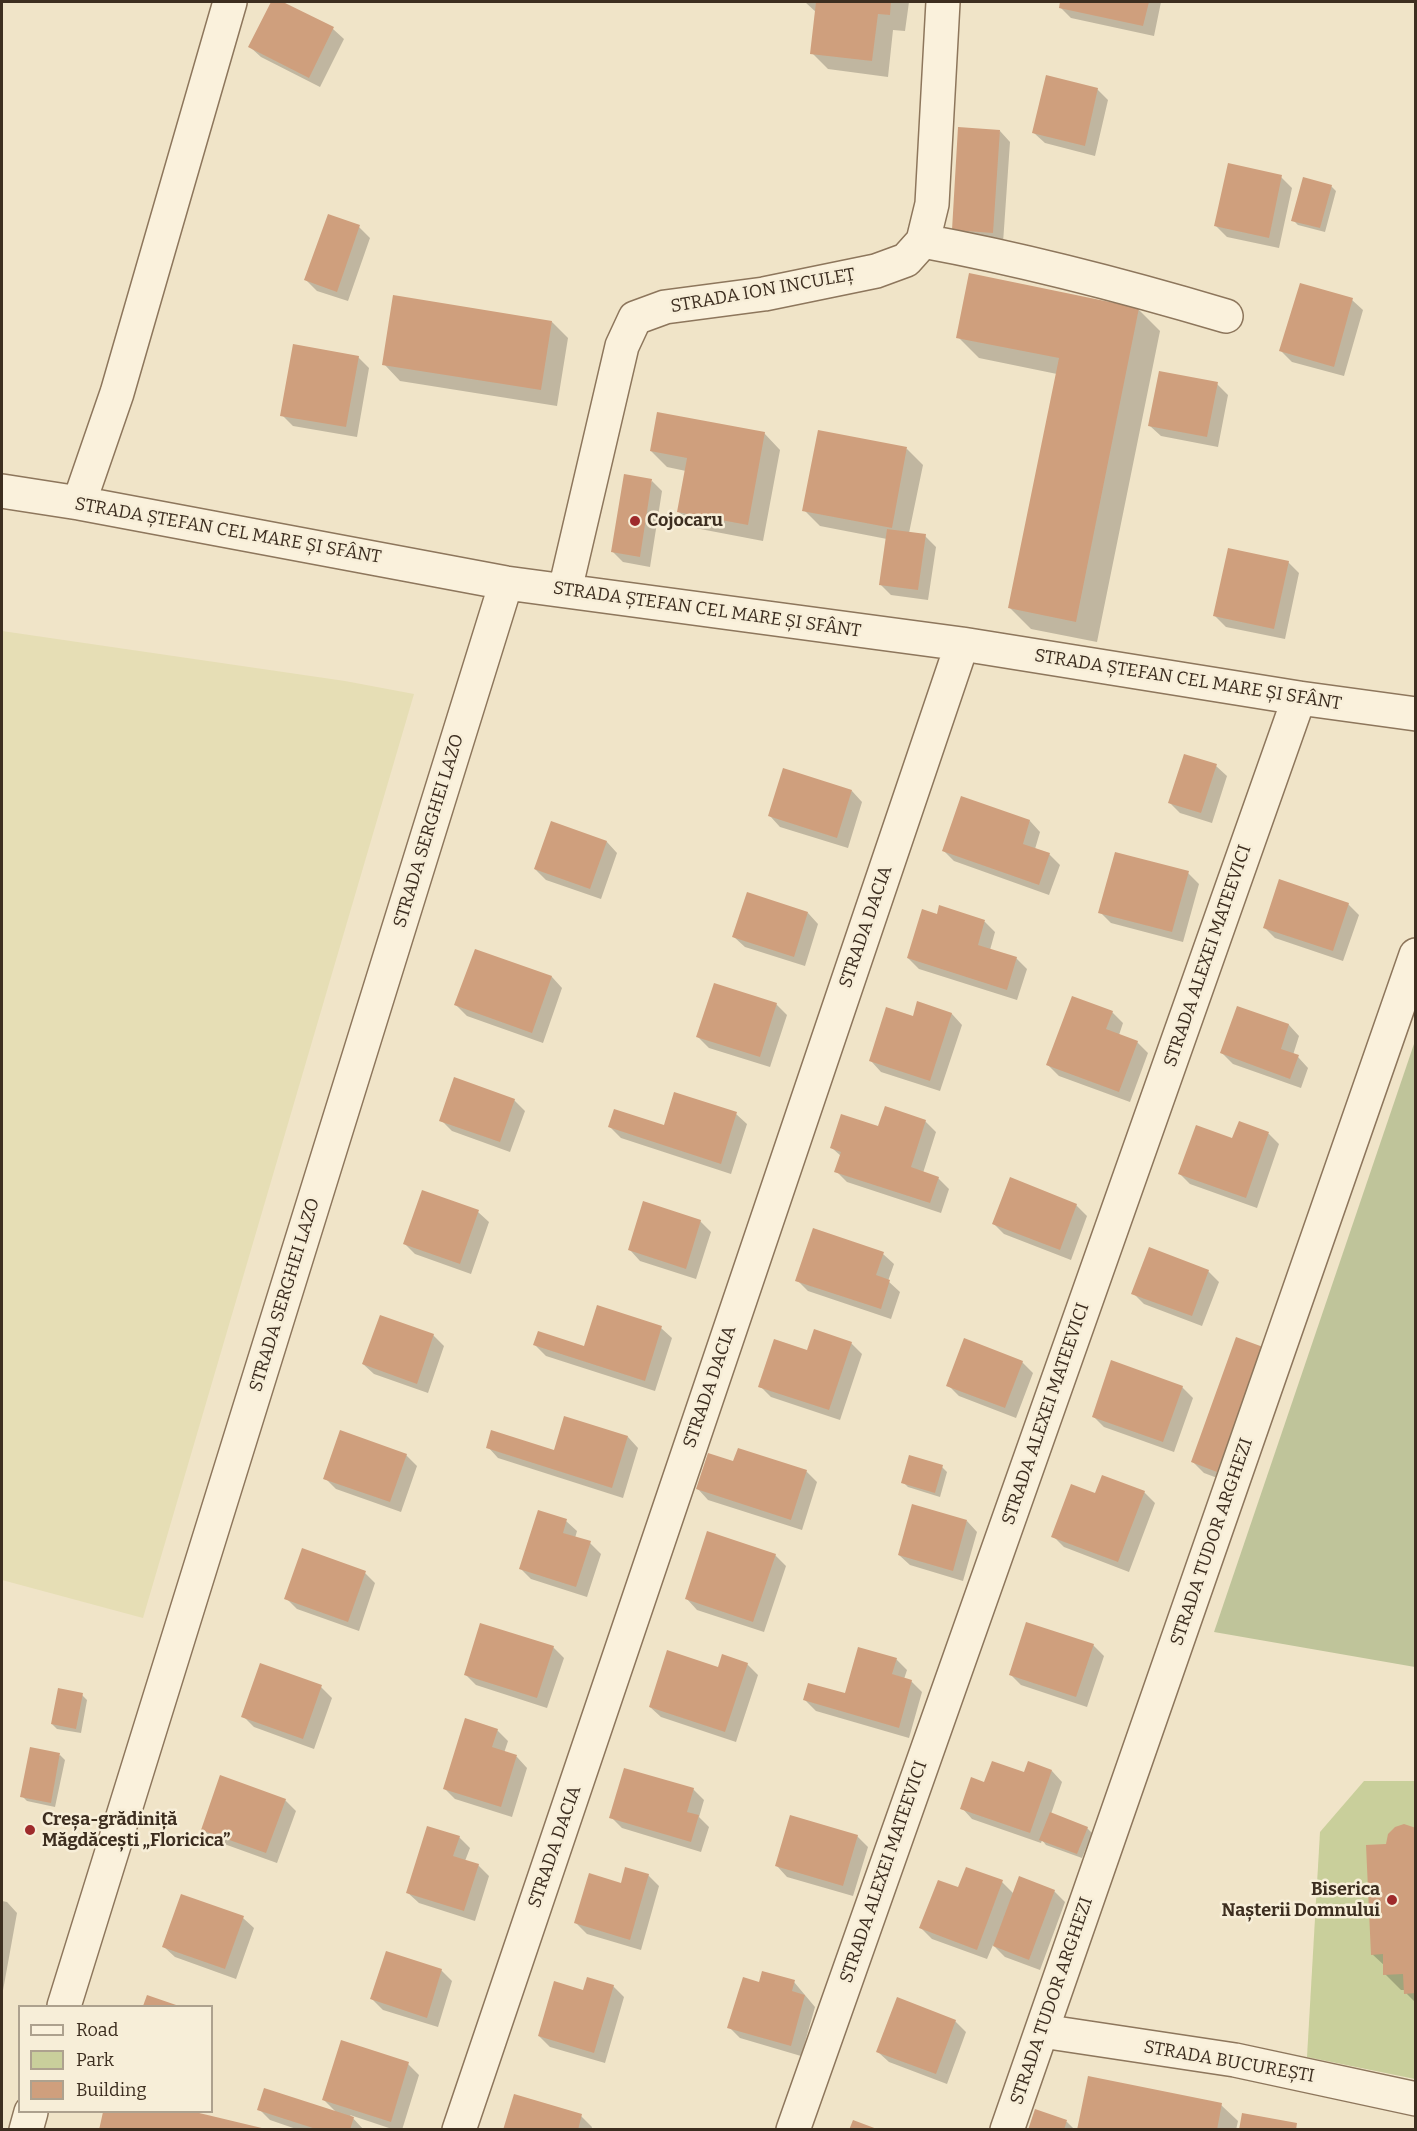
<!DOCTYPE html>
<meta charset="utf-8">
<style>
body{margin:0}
#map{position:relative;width:1417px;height:2131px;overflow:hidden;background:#f0e4c8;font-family:Bitter,serif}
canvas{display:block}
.frame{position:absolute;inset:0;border:3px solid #3d2e20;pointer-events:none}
.legend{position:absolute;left:18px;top:2005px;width:195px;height:108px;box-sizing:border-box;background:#f7eed8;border:2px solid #ada18e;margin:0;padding:8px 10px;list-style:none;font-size:18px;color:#3d2e20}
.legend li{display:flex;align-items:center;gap:12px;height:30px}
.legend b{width:30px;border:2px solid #ada18e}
</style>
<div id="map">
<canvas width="1417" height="2131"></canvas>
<div class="frame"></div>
<ul class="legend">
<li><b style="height:8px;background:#faf1dc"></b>Road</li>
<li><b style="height:16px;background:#c9cf9b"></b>Park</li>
<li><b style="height:16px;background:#cf9f7d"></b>Building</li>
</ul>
</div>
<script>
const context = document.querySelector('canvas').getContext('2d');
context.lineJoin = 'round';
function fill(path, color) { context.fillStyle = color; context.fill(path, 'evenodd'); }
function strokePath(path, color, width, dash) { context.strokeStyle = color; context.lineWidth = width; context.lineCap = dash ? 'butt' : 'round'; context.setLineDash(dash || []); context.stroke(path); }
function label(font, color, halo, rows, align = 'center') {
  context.font = font + ' Bitter,serif'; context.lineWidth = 5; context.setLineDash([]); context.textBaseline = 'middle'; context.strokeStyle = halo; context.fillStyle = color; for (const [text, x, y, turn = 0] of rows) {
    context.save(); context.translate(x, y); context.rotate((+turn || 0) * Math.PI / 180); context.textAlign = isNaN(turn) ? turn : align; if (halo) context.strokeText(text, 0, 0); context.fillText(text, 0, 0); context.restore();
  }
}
const farmland = new Path2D(`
 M2,631L345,681L414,694L143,1618L2,1580Z`);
const green = new Path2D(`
 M1364,1781H1415V2079L1307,2057L1320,1832Z`);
const cemetery = new Path2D(`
 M1415,1041V1667L1214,1632Z`);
const shadow = new Path2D(`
 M273,2H280L333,29L344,39L320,87L261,57L250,47Z
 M805,2H909L905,31L893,30L888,77L828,69L812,53L817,13Z
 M1062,2H1161L1154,36L1071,18L1060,7Z
 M1097,89L1108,100L1095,156L1045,143L1034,133Z
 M1000,131L1010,142L1003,243L964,240L953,229Z
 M1281,177L1292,188L1279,248L1227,237L1216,226Z
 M1331,186L1336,191L1325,232L1298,225L1293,220Z
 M359,227L370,238L348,301L317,291L306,280Z
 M1352,300L1363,310L1344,376L1292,362L1281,351Z
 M1138,309L1160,331L1097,642L1031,629L1010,608L1057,374L979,358L958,337Z
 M552,322L568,338L557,406L400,381L384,364Z
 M358,357L369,368L357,437L293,426L282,415Z
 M1217,384L1228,395L1218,447L1161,436L1150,426Z
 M764,433L780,450L763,541L695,528L679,512L686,471L667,467L651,451Z
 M907,449L923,465L909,533L925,536L936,547L928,600L891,595L880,584L887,539L820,526L804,510Z
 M652,481L662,491L650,567L623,562L613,552Z
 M1288,562L1299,573L1285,639L1226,627L1215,616Z
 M1216,766L1227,776L1212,823L1180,813L1169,802Z
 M852,791L862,802L848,848L780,827L770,816Z
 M1030,821L1040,832L1035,849L1049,854L1060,865L1049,895L954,861L944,851Z
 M552,823L607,842L617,853L601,899L546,880L535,869Z
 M1188,873L1199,884L1183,942L1111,923L1100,912Z
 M1348,904L1359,915L1343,961L1275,938L1264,927Z
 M940,907L985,922L995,932L990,950L1016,958L1027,969L1017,1000L919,969L908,958L938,916Z
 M808,913L818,924L805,966L745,947L734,937Z
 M476,951L552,977L562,988L543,1043L467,1016L456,1005Z
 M1072,998L1112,1012L1123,1023L1119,1035L1137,1042L1148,1053L1130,1102L1059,1076L1048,1065Z
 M918,1003L952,1014L962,1025L940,1091L881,1072L871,1061L914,1018Z
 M776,1004L787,1015L770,1067L709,1048L698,1037Z
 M1238,1007L1289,1025L1299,1036L1293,1055L1298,1057L1308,1068L1301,1088L1233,1064L1222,1053Z
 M514,1100L525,1111L510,1152L452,1131L441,1120Z
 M736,1114L747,1124L731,1174L621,1138L610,1127H665Z
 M925,1121L936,1132L923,1173L938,1178L949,1189L941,1213L847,1182L836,1171L841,1156L832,1148L879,1128Z
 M1240,1123L1269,1134L1279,1144L1257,1208L1190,1184L1180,1174L1233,1140Z
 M1076,1205L1087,1216L1071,1260L1004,1234L993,1223Z
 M478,1212L489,1222L471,1274L415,1254L404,1243Z
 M700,1221L711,1232L696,1279L640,1261L630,1250Z
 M883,1254L894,1264L888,1281L900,1292L891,1319L808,1291L797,1280Z
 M1208,1271L1219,1282L1202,1326L1144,1304L1133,1293Z
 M661,1328L672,1338L655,1391L546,1356L535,1345L585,1348Z
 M433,1335L444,1346L428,1393L374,1374L363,1364Z
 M851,1343L862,1354L840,1420L771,1397L760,1386L808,1351Z
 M1262,1348L1228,1482L1204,1473L1193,1462Z
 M1022,1362L1033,1373L1016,1418L959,1396L948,1385Z
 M1182,1387L1193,1398L1174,1452L1104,1427L1093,1416Z
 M628,1437L638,1448L623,1498L498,1458L488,1447L555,1452Z
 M406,1455L417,1466L401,1512L336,1489L325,1478Z
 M734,1463L806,1471L817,1482L802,1530L708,1500L698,1489Z
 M942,1467L947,1472L940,1497L908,1487L903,1482Z
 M1144,1492L1155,1503L1129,1572L1064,1547L1053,1536L1096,1495Z
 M566,1521L577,1531L575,1538L590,1543L601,1554L587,1597L531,1579L520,1568Z
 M967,1521L977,1532L963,1581L910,1565L899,1555Z
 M775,1555L786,1566L764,1632L697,1610L687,1599Z
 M365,1573L375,1583L359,1631L297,1609L286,1598Z
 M1093,1645L1104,1656L1087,1707L1021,1685L1011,1675Z
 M553,1647L564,1658L547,1708L476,1685L465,1674Z
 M896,1659L907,1670L904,1679L911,1681L922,1692L909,1738L816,1711L805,1700L846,1695Z
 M747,1664L758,1675L736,1742L661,1717L650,1707L719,1669Z
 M321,1687L332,1698L314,1749L254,1727L243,1716Z
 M82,1695L87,1700L81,1733L57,1729L52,1724Z
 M497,1730L508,1741L504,1753L517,1757L527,1768L512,1817L455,1799L444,1788Z
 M60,1755L65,1760L55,1807L27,1801L22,1796Z
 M1052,1771L1062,1782L1051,1814L1087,1828L1092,1833L1082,1858L1046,1845L1042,1840L1041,1843L972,1819L962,1808L985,1784L1025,1774Z
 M693,1789L704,1800L699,1817L709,1827L701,1852L622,1828L611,1817Z
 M285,1800L296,1811L277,1863L213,1840L203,1829Z
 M1416,1830V2003L1406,1993V1990H1401L1385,1974V1966L1372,1954L1387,1846Z
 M857,1836L868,1847L853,1896L787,1877L777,1866Z
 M459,1837L470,1848L465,1861L478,1865L489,1876L475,1921L419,1903L408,1893Z
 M648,1875L659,1886L641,1950L587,1934L576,1923L622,1885Z
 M1002,1882L1014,1894L1054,1891L1065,1902L1040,1970L1005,1957L993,1945L987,1959L932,1939L921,1928L959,1889Z
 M2,1901L7,1902L17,1913L2,1996Z
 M243,1918L254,1928L236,1979L175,1957L164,1947Z
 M441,1970L452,1981L438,2027L383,2010L372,1999Z
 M794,1982L815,2007L801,2056L740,2038L729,2027L760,1983Z
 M613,1986L624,1997L605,2063L550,2047L539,2036L584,1991Z
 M955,2021L966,2032L947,2084L889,2062L878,2052Z
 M408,2064L419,2075L402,2130H395L350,2115L364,2130H299L270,2120L259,2109L337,2113L323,2099Z
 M1221,2105L1238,2121L1236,2130H1079Z
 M1036,2111L1067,2122L1075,2130H1030Z
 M105,2112H189L262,2130H100Z
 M581,2116L592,2127L591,2130H505Z`);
const building = new Path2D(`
 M271,2H283L334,27L309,78L248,47Z
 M816,2H891L890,15L878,14L872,61L810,54Z
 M1060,2H1149L1143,26L1059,8Z
 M1046,75L1098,88L1085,146L1032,133Z
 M958,127L1000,130L993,233L952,230Z
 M1228,163L1282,175L1269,238L1214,226Z
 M1303,177L1332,185L1320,228L1291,221Z
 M328,214L360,225L337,292L304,280Z
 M969,273L1139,308L1076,622L1008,608L1059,358L956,338Z
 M1300,283L1353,298L1334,367L1279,351Z
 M393,295L552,321L541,390L382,365Z
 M293,344L359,356L346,427L280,416Z
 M1159,371L1218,382L1207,437L1148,426Z
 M657,412L765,432L748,525L677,512L687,458L650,451Z
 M818,430L907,447L892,528L802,511Z
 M624,474L652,479L640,557L611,552Z
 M887,529L926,534L918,590L879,585Z
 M1228,548L1289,561L1274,629L1213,616Z
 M1184,754L1217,764L1201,813L1168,803Z
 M783,768L852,790L837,838L768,816Z
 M961,796L1030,820L1023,844L1050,853L1039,885L942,851Z
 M551,821L607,841L590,889L534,869Z
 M1115,852L1189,871L1172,932L1098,913Z
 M1279,879L1349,903L1333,951L1263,928Z
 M747,892L808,912L794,957L732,937Z
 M939,905L985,920L978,945L1017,957L1007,990L907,958L922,909L937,914Z
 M475,949L552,976L532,1033L454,1005Z
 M714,983L777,1003L760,1057L696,1037Z
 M1072,996L1113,1011L1106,1029L1138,1041L1119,1092L1046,1065Z
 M917,1001L952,1013L930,1081L869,1061L886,1007L913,1016Z
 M1237,1006L1289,1024L1281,1049L1299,1055L1290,1079L1220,1053Z
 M454,1077L515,1099L500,1142L439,1121Z
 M674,1092L737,1112L721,1164L608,1127L614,1109L664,1125Z
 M885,1106L926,1120L911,1167L939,1177L930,1203L834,1172L841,1152L830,1148L841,1114L878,1126Z
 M1239,1121L1269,1132L1246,1198L1178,1174L1196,1125L1232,1138Z
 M1010,1177L1077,1204L1060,1250L992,1224Z
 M422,1190L479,1210L460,1264L403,1244Z
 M643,1201L701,1220L686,1269L628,1250Z
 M813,1228L884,1252L876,1275L890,1280L881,1309L795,1281Z
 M1149,1247L1209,1270L1192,1316L1131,1294Z
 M597,1305L662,1326L645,1381L533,1345L538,1331L584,1346Z
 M380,1315L434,1334L417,1384L362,1364Z
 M814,1329L852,1342L829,1410L758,1387L774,1339L807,1350Z
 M1236,1337L1263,1347L1217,1472L1191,1462Z
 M964,1338L1023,1361L1005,1408L946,1386Z
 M1111,1360L1183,1386L1163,1442L1092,1417Z
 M564,1416L628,1436L612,1488L486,1448L491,1430L554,1450Z
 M340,1430L407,1454L390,1502L323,1479Z
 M738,1448L807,1470L791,1520L696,1489L708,1453L733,1461Z
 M909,1455L943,1465L935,1493L901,1483Z
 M1102,1475L1145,1491L1118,1562L1051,1537L1071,1484L1095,1493Z
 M912,1504L967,1520L953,1571L898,1555Z
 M538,1510L567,1519L563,1533L591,1541L576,1587L519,1569Z
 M707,1531L776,1554L753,1622L685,1599Z
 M302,1548L366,1571L348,1622L284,1599Z
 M1026,1622L1094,1644L1076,1697L1009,1675Z
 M480,1623L554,1646L537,1698L464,1675Z
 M858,1647L897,1658L892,1674L912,1680L899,1728L803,1700L808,1683L845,1693Z
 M667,1650L718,1667L722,1654L748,1663L725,1732L649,1707Z
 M260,1663L322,1685L303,1739L241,1717Z
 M58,1688L83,1693L76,1729L51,1724Z
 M465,1718L498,1729L492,1747L517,1755L501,1807L443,1789Z
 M30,1747L60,1753L51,1803L20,1797Z
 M992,1761L1024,1772L1028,1761L1052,1770L1030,1833L960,1809L971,1777L984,1782Z
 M624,1768L694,1788L687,1812L699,1815L691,1842L609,1818Z
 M220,1775L286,1799L266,1853L201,1830Z
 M1050,1812L1088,1827L1077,1854L1039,1840Z
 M790,1815L858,1835L843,1886L775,1866Z
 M1404,1824L1416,1828V1993L1404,1994L1403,1974L1383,1975V1954L1371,1955L1366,1845L1386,1844L1388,1834L1395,1827Z
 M427,1826L460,1836L453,1856L479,1864L464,1911L406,1893Z
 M625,1867L649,1874L630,1940L574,1923L589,1873L621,1883Z
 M966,1867L1003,1880L977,1950L919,1928L938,1880L958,1887Z
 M1019,1876L1055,1890L1029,1960L993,1946Z
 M181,1894L244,1916L225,1969L162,1947Z
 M386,1951L442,1969L427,2018L370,1999Z
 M762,1971L795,1980L792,1991L805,1995L791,2046L727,2028L743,1977L759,1982Z
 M587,1977L614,1985L594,2053L538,2036L554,1981L583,1990Z
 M147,1995L179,2006H143Z
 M897,1997L956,2020L936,2074L876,2052Z
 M341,2040L409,2062L391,2122L322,2100Z
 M1088,2076L1222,2103L1217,2130H1077Z
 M264,2088L354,2117L350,2130H319L257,2110Z
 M514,2094L582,2114L578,2130H503Z
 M1035,2109L1067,2120L1064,2130H1028Z
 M103,2112H195L266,2129L99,2130Z
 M1242,2113L1297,2123L1296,2130H1239Z
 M853,2120L877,2129V2130H849Z`);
const minor = new Path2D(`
 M923,241C1026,260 1125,286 1226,316
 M2,491L79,503L506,583L962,644L1299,698L1416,714
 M79,503L117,393L230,2
 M565,590L622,346L635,318L665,307L764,294L876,271L906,260L923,241L932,204L943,2
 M64,2006L506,583
 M1042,2031L1235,2060L1416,2099
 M26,2130L31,2112
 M459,2130L962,644
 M793,2130L1299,698
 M1007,2130L1416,955`);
const markers = [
 [635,521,6,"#9e2a2b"],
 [30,1830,6,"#9e2a2b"],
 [1392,1900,6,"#9e2a2b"]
];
const streetNames = [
 ["STRADA ION INCULEȚ",763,291,-10],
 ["STRADA ȘTEFAN CEL MARE ȘI SFÂNT",228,531,10],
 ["STRADA ȘTEFAN CEL MARE ȘI SFÂNT",707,610,8],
 ["STRADA ȘTEFAN CEL MARE ȘI SFÂNT",1188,680,9],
 ["STRADA SERGHEI LAZO",429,831,-73],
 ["STRADA DACIA",866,927,-71],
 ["STRADA ALEXEI MATEEVICI",1208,956,-71],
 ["STRADA SERGHEI LAZO",285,1295,-73],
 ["STRADA DACIA",710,1387,-71],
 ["STRADA ALEXEI MATEEVICI",1046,1414,-71],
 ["STRADA TUDOR ARGHEZI",1212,1542,-71],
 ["STRADA DACIA",555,1847,-71],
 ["STRADA ALEXEI MATEEVICI",884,1872,-71],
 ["STRADA TUDOR ARGHEZI",1052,2001,-71],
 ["STRADA BUCUREȘTI",1229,2062,10]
];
const poiNames = [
 ["Cojocaru",647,521],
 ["Creșa-grădiniță",42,1820],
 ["Măgdăcești „Floricica”",42,1841],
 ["Biserica",1380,1890,"right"],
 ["Nașterii Domnului",1380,1911,"right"]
];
fill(farmland, '#e6deb5');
fill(green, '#c9cf9b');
fill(cemetery, '#bfc49a');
fill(shadow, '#0003');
fill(building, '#cf9f7d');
strokePath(minor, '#8d765c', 36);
strokePath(minor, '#faf1dc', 33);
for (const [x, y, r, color] of markers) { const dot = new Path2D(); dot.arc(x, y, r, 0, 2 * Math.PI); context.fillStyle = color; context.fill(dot); strokePath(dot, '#f7eed8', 2); }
label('18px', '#3d2e20', '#f7eed8', streetNames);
label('bold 18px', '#3d2e20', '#f7eed8', poiNames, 'left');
</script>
